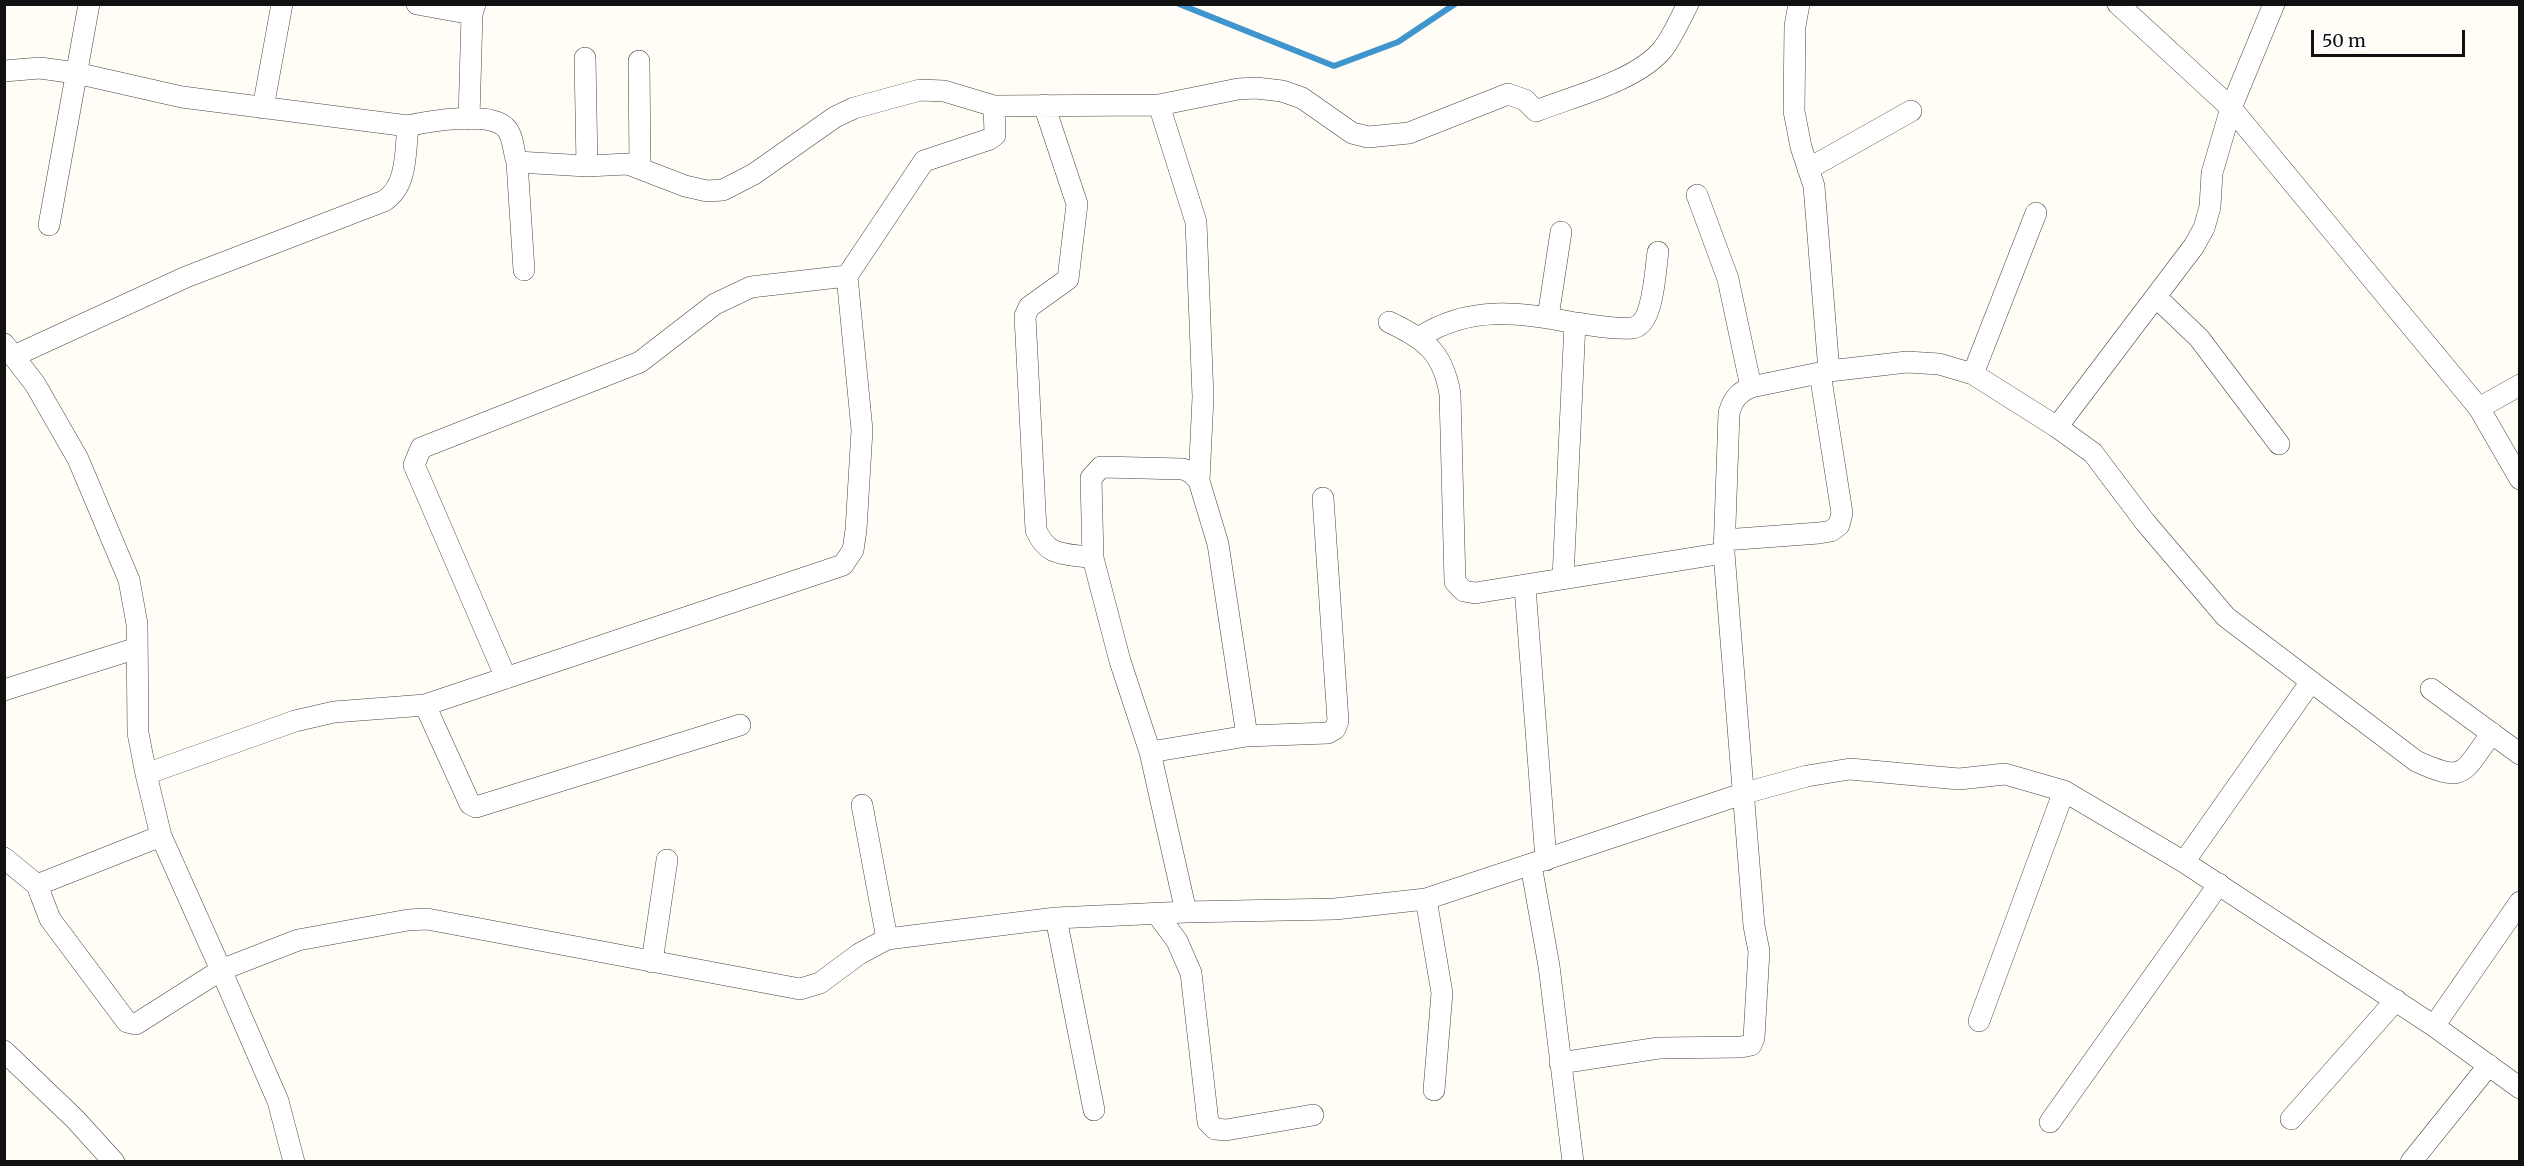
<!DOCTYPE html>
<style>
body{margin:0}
#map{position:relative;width:2524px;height:1166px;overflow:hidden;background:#fffdf5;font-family:Merriweather,serif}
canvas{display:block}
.frame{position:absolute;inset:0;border:6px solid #111;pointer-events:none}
.scale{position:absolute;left:2311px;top:30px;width:154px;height:27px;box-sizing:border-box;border:3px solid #111;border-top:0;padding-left:8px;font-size:18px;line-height:21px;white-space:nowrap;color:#111;-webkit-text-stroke:4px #fff;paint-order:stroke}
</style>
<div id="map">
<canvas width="2524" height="1166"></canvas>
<div class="frame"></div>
<div class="scale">50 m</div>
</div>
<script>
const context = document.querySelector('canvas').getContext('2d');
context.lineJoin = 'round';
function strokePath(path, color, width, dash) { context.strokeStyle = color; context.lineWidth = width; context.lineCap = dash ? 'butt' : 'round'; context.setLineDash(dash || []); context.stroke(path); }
const stream = new Path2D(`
 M1179,4L1334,66L1398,42L1455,4`);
const minor = new Path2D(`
 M417,4L472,14
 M1799,4L1795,26L1794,111L1801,147L1814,186L1829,371
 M2118,4L2231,108L2479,408L2520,479
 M585,58L587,166
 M639,61L640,168
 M4,71L40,68L76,73L182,97L408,126C429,121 488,111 505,127C514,135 513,152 517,162L587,166L628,164L685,186L707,191L723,190L754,174L835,117L854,108L920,90L944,91L994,106L1159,105L1238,89L1256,88L1282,91L1302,98L1352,133L1368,137L1409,133L1508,94L1525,100L1536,111C1574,96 1637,81 1663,49C1673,36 1680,19 1688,4
 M1044,105L1077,204L1068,279L1029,307L1025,316L1036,530C1048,558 1065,553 1093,558
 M1159,105L1196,222L1203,397L1199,481L1218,544L1247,736
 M263,108L282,4
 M469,119L472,14L475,4
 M517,162L524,270
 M1808,169L1911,111
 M1697,195L1728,279L1751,387
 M49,225L89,4
 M2156,297L2199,338L2279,444
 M1548,317L1561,232
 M1389,322C1425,339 1443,352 1450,394L1455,582L1464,591L1475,593L1724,553
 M1420,337C1469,305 1521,312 1575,323
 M4,344L35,384L78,459L129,580L137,624L138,733L146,774L161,836L221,970L298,940L408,920L427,919L800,989L820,983L859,954L887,939L1056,918L1186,912L1335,909L1426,899L1745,793L1807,776L1850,769L1959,779L2005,774L2064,791L2184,862L2434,1026L2520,1088
 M14,356L186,277L384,201C408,186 405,151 408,126
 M1973,374L2036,213
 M2479,408L2520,385
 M2057,427L2194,246L2204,228L2210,207L2212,173L2231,108L2274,4
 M1724,540L1819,533L1831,531L1839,525L1842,513L1820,373
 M1563,578L1575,323C1593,325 1614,330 1632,328C1654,326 1655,270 1658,252
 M1525,587L1546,860
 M506,678L414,465L421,448L640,362L715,304L751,287L847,276
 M2431,689L2520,754
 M4,690L137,648
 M425,705L470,804L476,807L740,725
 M1150,752L1247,736L1328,733L1335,729L1338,721L1323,498
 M146,774L295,721L334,712L425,705L843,565L853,550L856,530L862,430L847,276L924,161L990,139L995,135L994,106
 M862,805L887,939
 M4,858L37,885L50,919L127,1022L136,1024L221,970L278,1101L294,1162
 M2184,862L2310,683
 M1531,865L1549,966L1573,1162
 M37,885L161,836
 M1426,899L1442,993L1434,1090
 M1186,912L1150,752L1120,661L1093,558L1091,478L1101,467L1183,469L1192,473L1199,481
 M1157,914L1177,941L1191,973L1208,1122L1215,1129L1226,1130L1313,1115
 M1056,918L1094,1110
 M652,962L667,860
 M1979,1021L2064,791
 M2434,1026L2520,902
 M4,1051L75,1119L114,1162
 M1560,1063L1659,1048L1741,1047L1751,1045L1754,1038L1759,951L1754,926L1724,553L1729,413C1733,399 1738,393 1751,387L1829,371L1907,362L1939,364L1973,374L2057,427L2093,453L2145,522L2226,617L2416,761C2466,784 2462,773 2492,733
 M2291,1119L2396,1000
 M2050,1122L2219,884
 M2411,1162L2489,1065`);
strokePath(stream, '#3f96cf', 6);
strokePath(minor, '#444', 22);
strokePath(minor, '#fff', 21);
</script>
